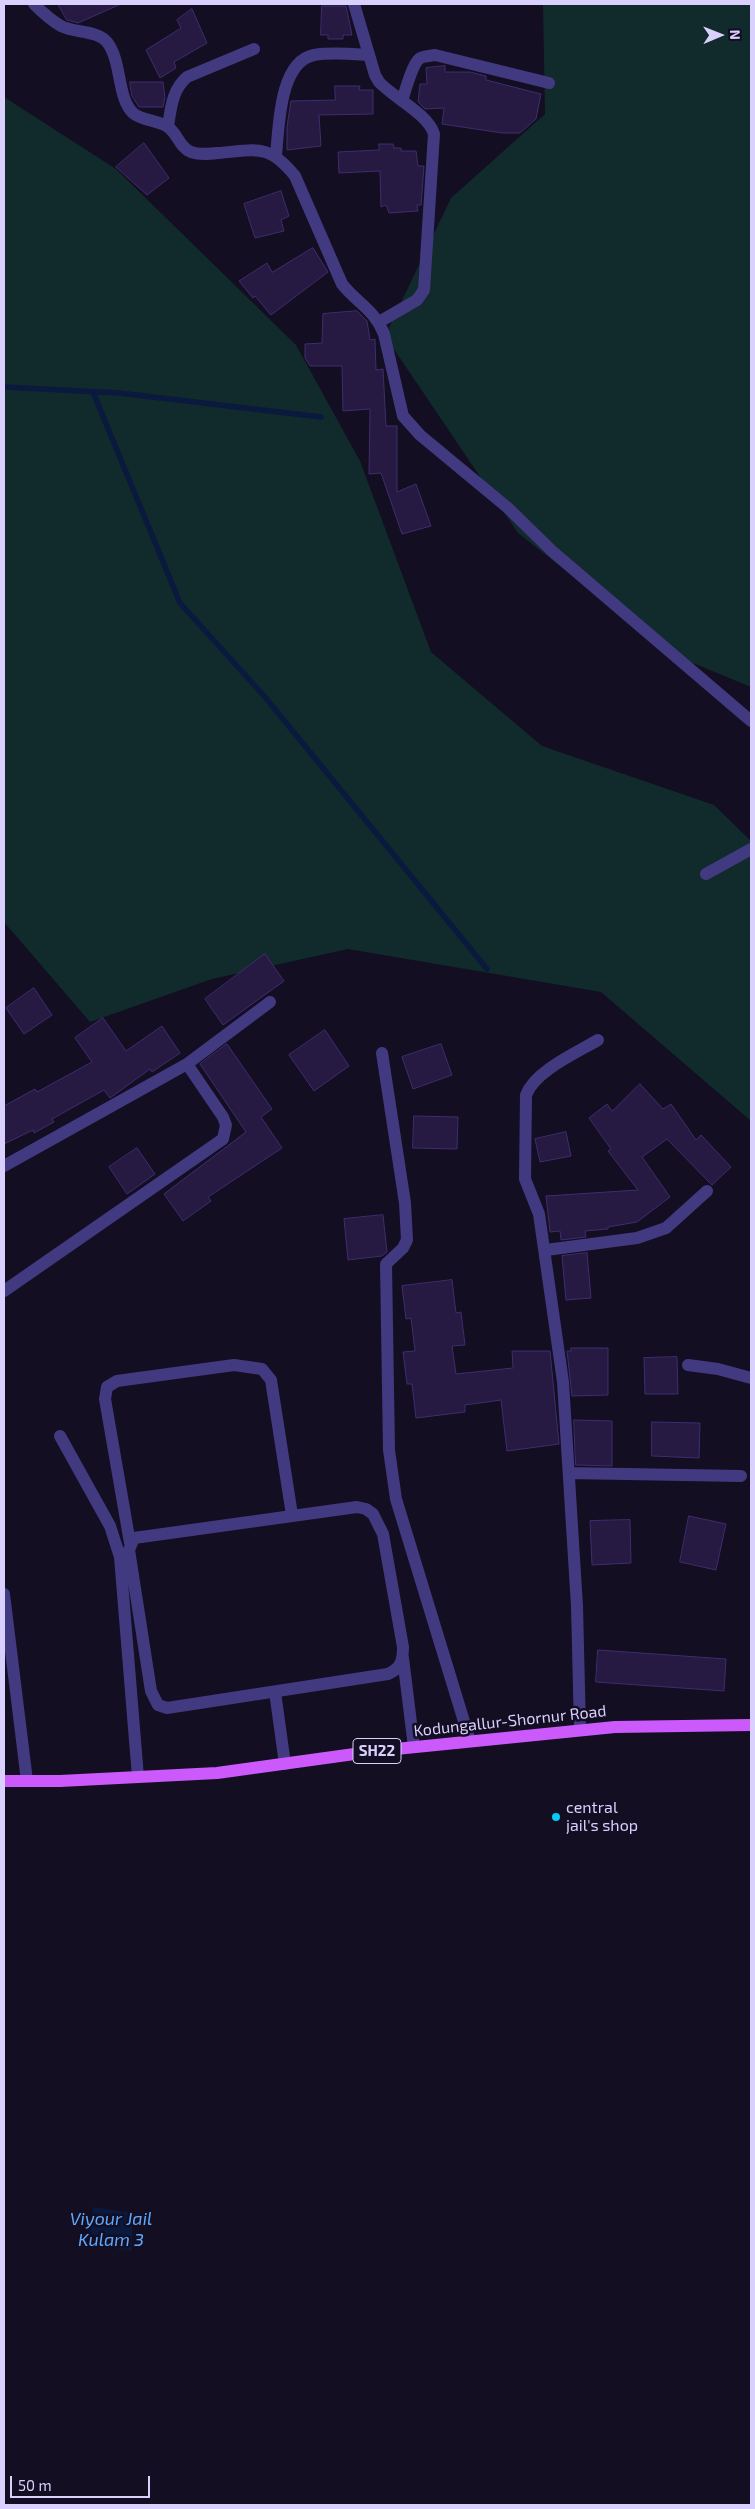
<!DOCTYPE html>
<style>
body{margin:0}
#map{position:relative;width:755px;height:2509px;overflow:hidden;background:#130e22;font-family:"Exo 2",sans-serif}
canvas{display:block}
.frame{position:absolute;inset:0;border:5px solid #d9d0fe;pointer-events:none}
.north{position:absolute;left:695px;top:10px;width:50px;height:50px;-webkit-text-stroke:4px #130e22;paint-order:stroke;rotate:89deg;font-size:14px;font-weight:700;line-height:20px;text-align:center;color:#d9d0fe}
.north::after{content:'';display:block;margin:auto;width:18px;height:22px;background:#d9d0fe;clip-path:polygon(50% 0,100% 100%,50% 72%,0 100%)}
.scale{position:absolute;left:10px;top:2476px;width:140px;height:22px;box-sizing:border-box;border:2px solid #d9d0fe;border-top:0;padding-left:6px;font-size:15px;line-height:18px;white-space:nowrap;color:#d9d0fe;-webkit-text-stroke:4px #130e22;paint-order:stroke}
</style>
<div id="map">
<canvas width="755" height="2509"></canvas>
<div class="frame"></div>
<div class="north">N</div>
<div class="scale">50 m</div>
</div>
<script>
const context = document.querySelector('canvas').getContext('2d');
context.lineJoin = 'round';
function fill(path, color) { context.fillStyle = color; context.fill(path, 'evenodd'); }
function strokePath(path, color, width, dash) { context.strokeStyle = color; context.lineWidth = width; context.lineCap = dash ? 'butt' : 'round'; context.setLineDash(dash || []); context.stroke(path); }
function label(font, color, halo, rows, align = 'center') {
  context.font = font + ' "Exo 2",sans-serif'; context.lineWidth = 5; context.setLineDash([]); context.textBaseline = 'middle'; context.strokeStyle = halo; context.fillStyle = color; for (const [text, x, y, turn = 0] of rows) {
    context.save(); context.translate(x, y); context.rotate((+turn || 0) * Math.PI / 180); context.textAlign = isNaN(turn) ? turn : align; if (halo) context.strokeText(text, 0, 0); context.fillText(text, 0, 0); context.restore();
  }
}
const green = new Path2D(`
 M543,4H751V687L671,654L518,533L385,336L451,198L545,114Z
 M4,97L116,169L296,345L360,461L431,652L542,746L714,805L751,841V1121L601,992L348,949L212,979L90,1022L4,922Z`);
const water = new Path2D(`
 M93,2207L133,2213L132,2251L88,2245Z`);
const stream = new Path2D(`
 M4,387L119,393L321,417
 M93,392L180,603L265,697L487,969`);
const building = new Path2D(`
 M58,4H121L78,23L67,20Z
 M322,6H346L352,35H343V39H328V35H321Z
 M192,9L207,43L174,62L176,68L160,78L146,50L181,28L177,20Z
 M445,66V72H470L486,76V80L541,94L536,119L520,133H502L442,124L444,108L425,109L418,102L420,84H427L426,68Z
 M130,82H163L165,97L163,107H139L132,96Z
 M335,86H360L359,90H373V114L319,115L321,146L287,150V127L291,101L335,100Z
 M144,143L169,178L147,195L116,167Z
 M379,144H393L394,148H401V151H416L418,166H424L421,205H417L418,211L389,213L386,205L381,207L380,171L339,173L338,152L379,150Z
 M281,191L289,216L281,220L284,231L255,238L244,204Z
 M313,248L328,272L271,315L255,296L253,298L239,281L267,263L272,272Z
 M357,311L367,321L370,340L375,339L376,370L383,369L386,426H397V492L416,484L431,526L402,534L381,473L369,474L370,409L343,411L342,366H310L305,358V344L322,343L323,314Z
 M265,954L284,981L223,1025L205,999Z
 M34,988L52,1015L24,1034L6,1008Z
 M103,1018L126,1051L162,1026L180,1053L152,1072L150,1069L110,1098L104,1090L52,1119L54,1122L34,1133L33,1130L4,1144V1106L35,1089L37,1092L92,1062L75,1038Z
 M325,1030L349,1066L314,1091L289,1055Z
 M227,1044L272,1109L261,1117L282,1148L208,1197L211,1201L183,1221L164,1194L246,1132L200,1064Z
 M441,1044L452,1075L413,1089L402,1057Z
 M640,1084L663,1109L671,1104L696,1140L701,1135L731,1167L712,1185L667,1139L642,1157L670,1197L637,1222L608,1227V1229L585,1231L586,1237L561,1240L560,1231L550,1232L546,1196L638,1190L608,1151L611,1149L589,1118L607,1104L612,1111Z
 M414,1116L458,1117L457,1149L413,1148Z
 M566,1132L571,1156L540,1162L535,1139Z
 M137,1148L155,1174L127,1194L109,1167Z
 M383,1215L387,1252L382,1256L348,1260L344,1219Z
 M587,1253L591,1298L566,1300L562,1256Z
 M452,1280L456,1313L461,1312L465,1345L452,1346L456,1374L513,1368L512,1351H550L559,1444L507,1451L501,1400L465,1405V1412L416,1418L412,1384H407L403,1352L415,1351L411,1318L406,1319L402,1286Z
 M571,1348H608V1395L572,1396L567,1351H571Z
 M677,1357L678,1394H645L644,1358Z
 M574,1420L612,1421V1466L576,1465Z
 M652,1422L700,1423L699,1458L652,1456Z
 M689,1516L726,1524L716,1570L680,1562Z
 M630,1520L631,1563L592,1565L590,1521Z
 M598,1650L726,1659L724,1691L596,1682Z`);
const street = new Path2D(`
 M34,4C41,11 52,21 61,26C74,33 97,30 107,42C122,61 117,98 133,113C142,121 158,120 168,127C178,134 179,147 191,152C200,155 209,154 218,153C257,150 268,143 295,176L342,284C358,304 374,309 384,334L403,416L420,435L508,508L552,551L751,721
 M354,4L375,75L379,82C394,98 428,114 434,134L424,290L417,300L379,322
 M402,101C405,92 412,65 419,59C422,56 430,56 435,55L549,83
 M168,126C171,108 172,90 187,77L254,49
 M276,155C279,127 279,62 314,55C332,52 351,54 369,55
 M706,874L751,849
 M382,1053L405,1203L407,1240L403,1248L386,1264L389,1450L396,1499L470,1741
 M4,1166L187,1064L270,1002
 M546,1250L637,1238L666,1228L707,1191
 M4,1291L223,1139L226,1125L223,1117L187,1064
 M688,1365L718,1369L751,1378
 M60,1436L110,1526L120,1557L138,1777
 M569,1473L741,1476
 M357,1507L366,1509L373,1514L383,1534L403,1647C403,1661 401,1668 388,1674L167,1708L158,1705L151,1691L129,1550L134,1538Z
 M130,1543L105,1399L107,1387L117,1381L234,1365L262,1369L271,1380L292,1515
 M4,1594L27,1781
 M403,1658L414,1747
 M275,1692L285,1764
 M580,1730L577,1606L563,1382L539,1214L525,1179L526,1095C535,1071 576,1053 598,1040`);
const primary = new Path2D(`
 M4,1781H60L217,1773L376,1751L615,1727L751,1725`);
const markers = [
 [556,1817,5,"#05c9f4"]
];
const shields = [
 [377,1751,48]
];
const shieldNames = [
 ["SH22",377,1751]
];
const streetNames = [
 ["Kodungallur-Shornur Road",510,1721,-6]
];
const poiNames = [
 ["central",566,1808],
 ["jail's shop",566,1826]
];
const waterNames = [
 ["Viyour Jail",111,2219],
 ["Kulam 3",111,2240]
];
fill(green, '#112a2b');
fill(water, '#0a193e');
strokePath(stream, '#0a193e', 5.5);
fill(building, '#261a42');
strokePath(building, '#3f2d6e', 1);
strokePath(street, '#423a80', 12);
strokePath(primary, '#cc59fb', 12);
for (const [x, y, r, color] of markers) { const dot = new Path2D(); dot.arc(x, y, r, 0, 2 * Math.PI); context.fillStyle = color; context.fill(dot); strokePath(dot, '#130e22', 2); }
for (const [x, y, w] of shields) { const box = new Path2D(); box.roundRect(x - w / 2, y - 12.5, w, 25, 4); context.fillStyle = '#130e22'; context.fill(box); strokePath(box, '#d9d0fe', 1); }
label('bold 15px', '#d9d0fe', null, shieldNames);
label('16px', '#d9d0fe', '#130e22', streetNames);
label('16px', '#d9d0fe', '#130e22', poiNames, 'left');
label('italic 18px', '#60a7fc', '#130e22', waterNames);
</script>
